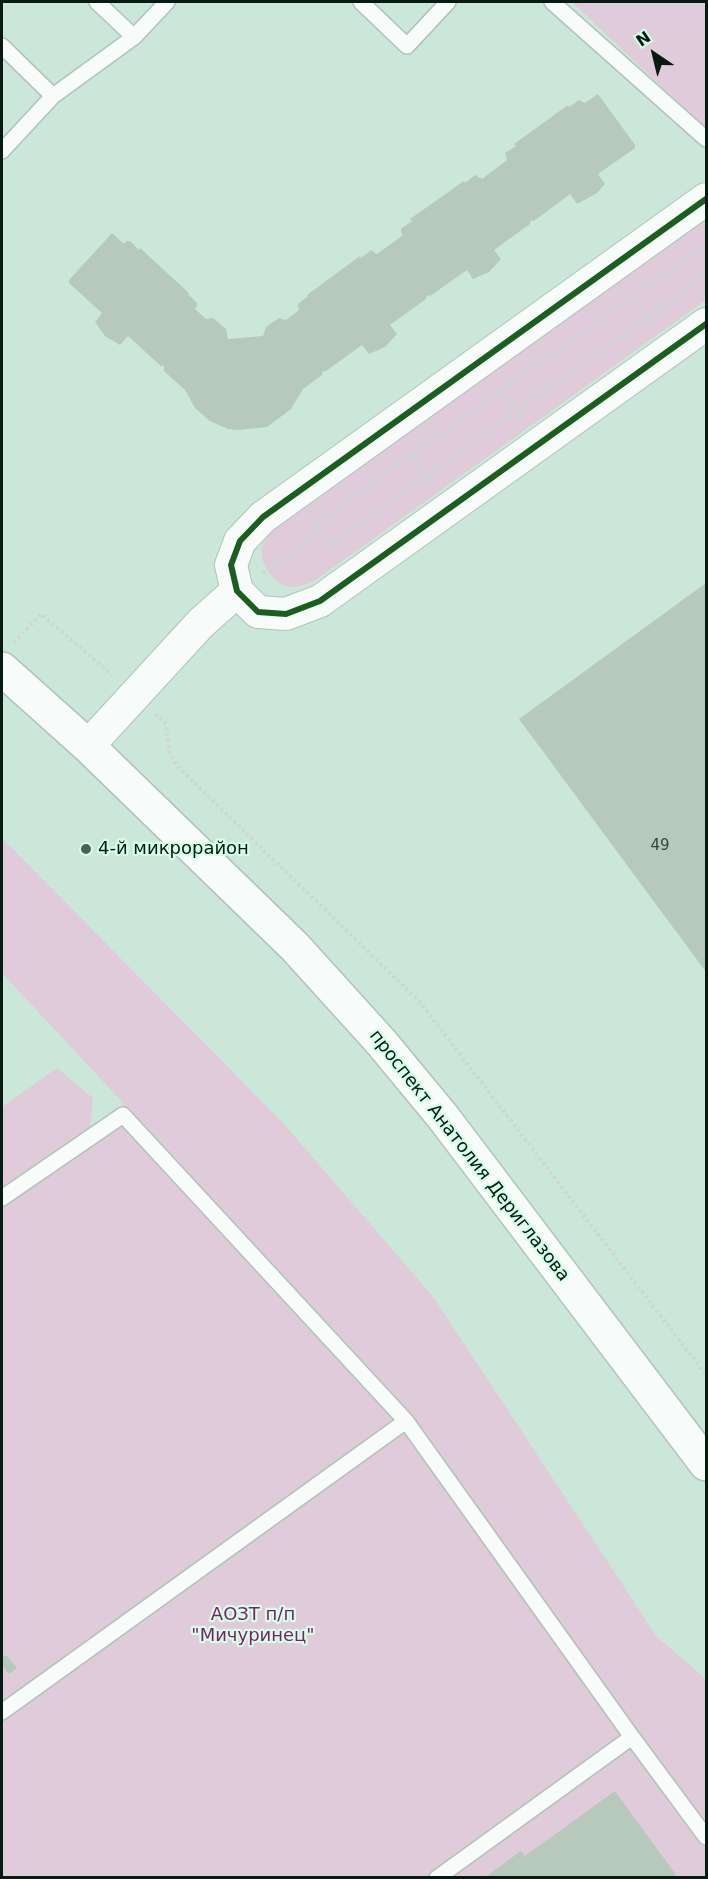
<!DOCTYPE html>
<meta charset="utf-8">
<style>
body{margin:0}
#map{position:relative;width:708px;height:1879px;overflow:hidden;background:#cbe7d9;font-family:"DejaVu Sans",sans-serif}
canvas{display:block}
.frame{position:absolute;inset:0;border:3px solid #071b12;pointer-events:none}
.north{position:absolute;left:624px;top:24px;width:60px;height:60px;-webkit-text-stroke:4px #d4fee7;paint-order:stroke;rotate:325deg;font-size:16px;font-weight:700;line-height:24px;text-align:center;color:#071b12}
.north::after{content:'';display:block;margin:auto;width:21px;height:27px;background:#071b12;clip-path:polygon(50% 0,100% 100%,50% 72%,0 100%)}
</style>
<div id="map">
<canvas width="708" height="1879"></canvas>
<div class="frame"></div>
<div class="north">N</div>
</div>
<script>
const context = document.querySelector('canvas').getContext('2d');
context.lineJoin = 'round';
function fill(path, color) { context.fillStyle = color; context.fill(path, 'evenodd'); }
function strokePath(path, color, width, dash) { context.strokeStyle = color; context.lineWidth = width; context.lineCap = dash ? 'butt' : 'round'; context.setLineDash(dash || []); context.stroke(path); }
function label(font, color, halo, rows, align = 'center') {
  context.font = font + ' "DejaVu Sans",sans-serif'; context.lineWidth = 4.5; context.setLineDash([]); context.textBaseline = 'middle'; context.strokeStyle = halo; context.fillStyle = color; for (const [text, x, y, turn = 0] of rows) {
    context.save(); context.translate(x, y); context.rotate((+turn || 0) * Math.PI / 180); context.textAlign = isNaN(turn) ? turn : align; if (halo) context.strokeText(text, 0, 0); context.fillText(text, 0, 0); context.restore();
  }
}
const green = new Path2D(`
 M572,2H706V129Z
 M706,218V300L313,582C306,584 297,588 290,587C273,585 259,563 262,547C264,541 268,535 271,530Z
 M2,838L285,1125L434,1298L657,1637L706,1679V1877H2V1107L57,1068L93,1098L90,1127L124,1104L2,973Z`);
const building = new Path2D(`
 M598,94L635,145V148L598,174L605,184L597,193L577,204L570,194L534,221L531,220L530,224L494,250L501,259L489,272L473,279L467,270L430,296L427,295L426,299L390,325L397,334L385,347L369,354L362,345L326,371H323L322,375L303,389L291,409L267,427L238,430L228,429L210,421L195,408L185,390L164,371V366H161L128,336L120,345L105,336L95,322L102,313L69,283V280L112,233L124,244L126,241H130L139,250L140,248L189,293L188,294L197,303V306L195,309L206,319L213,318L226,329L228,339L263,336L266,327L279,318L286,320L299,310L298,304L308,296L307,295L360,256L361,258L371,250L377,254L403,235L401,232V229L412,221L410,219L464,181L465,183L475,175L482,179L507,160L505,153L516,146L514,144L568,105L569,107L579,100L585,103Z
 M706,583V972L519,719Z
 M6,1655L17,1668L9,1674L2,1665V1658Z
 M615,1791L676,1875L672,1878H484L521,1851L525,1856Z`);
const path = new Path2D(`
 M632,298L652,325
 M503,390L523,418
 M410,453L431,484
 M314,522L335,552
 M315,524L706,244
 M330,544L706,275
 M263,573L321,532
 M14,643L41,614L112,675
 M155,714L165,722L170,755L178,767L419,1001L706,1375`);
const service = new Path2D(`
 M97,2L134,37L167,2
 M361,2L407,46L448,2
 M552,2L706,139
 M2,46L53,96
 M2,151L53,96L134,37
 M2,1198L123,1115L406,1421L632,1737L706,1837
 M2,1712L406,1421
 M437,1878L632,1737`);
const minor = new Path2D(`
 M706,199L263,517L240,541L231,565L237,591L258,612L286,614L320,601L706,324
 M88,746L201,623L237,591`);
const secondary = new Path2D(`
 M2,669L88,746L295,947L381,1042L443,1117L706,1464`);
const cycleway = new Path2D(`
 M706,199L263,517L240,541L231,565L237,591L258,612L286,614L320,601L706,324`);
const markers = [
 [86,849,6,"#4c6258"]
];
const numberNames = [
 ["49",660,846]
];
const poiNames = [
 ["4-й микрорайон",98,849]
];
const streetNames = [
 ["проспект Анатолия Дериглазова",469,1156,52]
];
const parkNames = [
 ["АОЗТ п/п",253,1615],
 ["\"Мичуринец\"",253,1636]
];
fill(green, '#dfcbd9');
fill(building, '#b6c9bb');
strokePath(service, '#aec4b9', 18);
strokePath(minor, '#aec4b9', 34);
strokePath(secondary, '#aec4b9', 36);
strokePath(path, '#ced7d2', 4, [3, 3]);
strokePath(service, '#f7fbf9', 15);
strokePath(minor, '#f7fbf9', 32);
strokePath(secondary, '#f7fbf9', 33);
strokePath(cycleway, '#1b5e20', 6);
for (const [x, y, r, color] of markers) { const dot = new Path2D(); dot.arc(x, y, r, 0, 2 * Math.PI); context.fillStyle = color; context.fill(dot); strokePath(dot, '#d4fee7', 2); }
label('15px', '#33463c', null, numberNames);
label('18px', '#071b12', '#d4fee7', poiNames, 'left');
label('18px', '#071b12', '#d4fee7', streetNames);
label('18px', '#7e1d63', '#d4fee7', parkNames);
</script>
